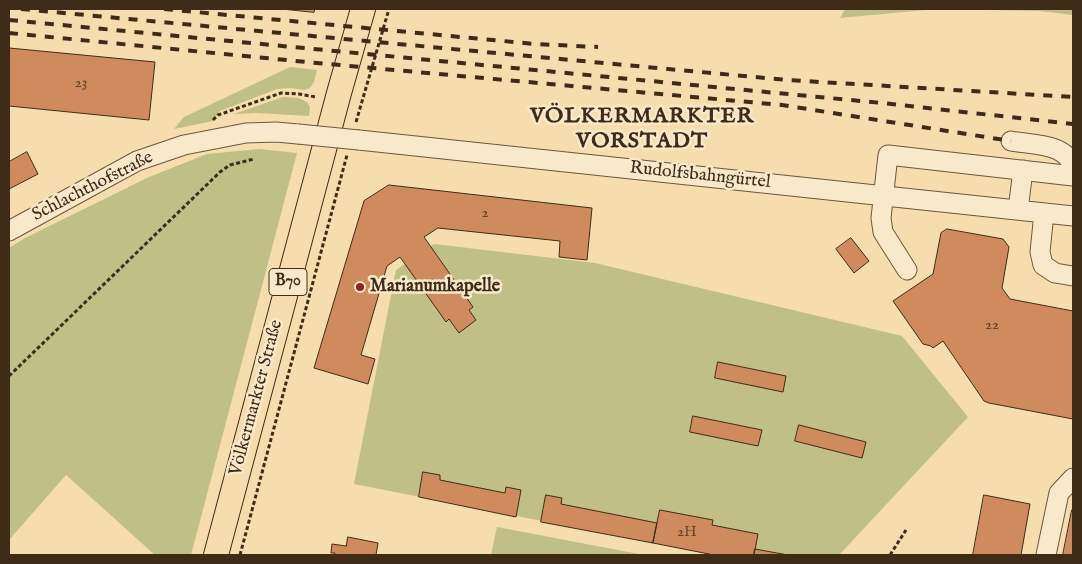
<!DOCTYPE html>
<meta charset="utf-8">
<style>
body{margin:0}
#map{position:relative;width:1082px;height:564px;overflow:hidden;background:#f5ddad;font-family:"IM FELL English",serif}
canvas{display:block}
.frame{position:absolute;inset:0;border:10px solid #3f2c18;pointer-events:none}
</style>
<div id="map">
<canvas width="1082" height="564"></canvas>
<div class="frame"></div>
</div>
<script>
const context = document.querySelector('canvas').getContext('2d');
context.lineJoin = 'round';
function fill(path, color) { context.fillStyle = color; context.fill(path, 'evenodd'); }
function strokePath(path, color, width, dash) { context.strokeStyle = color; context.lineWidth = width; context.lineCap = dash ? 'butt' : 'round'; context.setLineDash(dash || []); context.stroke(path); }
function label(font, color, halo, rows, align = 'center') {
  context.font = font + ' "IM FELL English",serif'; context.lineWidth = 5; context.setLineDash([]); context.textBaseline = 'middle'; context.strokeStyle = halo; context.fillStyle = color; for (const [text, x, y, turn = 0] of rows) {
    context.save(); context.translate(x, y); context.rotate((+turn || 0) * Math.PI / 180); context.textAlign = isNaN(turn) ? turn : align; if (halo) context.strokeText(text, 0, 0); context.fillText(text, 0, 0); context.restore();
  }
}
const green = new Path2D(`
 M845,9H1073V15L1040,11L936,9L840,18Z
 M290,67L317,70L314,82L310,88L304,90L291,88L277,89L220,111L213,121L174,129L184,117Z
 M283,97L298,98L307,102L310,107L309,116L256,113L234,114Z
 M259,149L297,153L191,555H155L66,475L9,540V248L25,238L149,177L207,154Z
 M434,244L595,263L902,336L968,417L839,555H715L354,484L396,270Z
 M497,527L644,555H491Z`);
const building = new Path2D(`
 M282,9H315L314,12Z
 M9,48L155,62L149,120L9,106Z
 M27,152L38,174L9,189V162Z
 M389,185L592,208L587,260L559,257L560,241L438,228L424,237L473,307L469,310L476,320L459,333L449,319L446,322L400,257L387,266L361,355L375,359L368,384L314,368L364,201Z
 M947,229L1003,239L1009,247L1002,288L1010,299L1073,311V419L989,403L984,401L943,341L933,348L931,346L923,344L893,301L933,274L941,233Z
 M851,238L869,261L854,273L836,249Z
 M718,362L786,376L783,392L715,378Z
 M693,416L762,430L758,446L690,432Z
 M799,425L866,442L862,458L795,441Z
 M423,472L440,475V480L505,493L506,487L521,490L516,517L419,497Z
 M546,495L562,498L561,504L657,523L653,543L541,522Z
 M984,495L1030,504L1021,555H973Z
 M660,510L713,520L712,525L758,534L754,555H714L653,543Z
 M1072,510H1073V555H1063Z
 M348,537L378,543L376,555H334L335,553H331L332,544L346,546Z
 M755,549L788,555H754Z`);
const path = new Path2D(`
 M213,120L218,115L281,93L299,94L316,97
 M356,122L389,9
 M9,376L220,172L230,165L254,159
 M240,555L347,155
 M890,555L906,530`);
const minor = new Path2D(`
 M359,140L1073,216
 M1011,141C1032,145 1069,143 1073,169
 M1018,210L1023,170
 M1044,213L1040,252L1043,265L1055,273L1073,276
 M9,231L137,161L184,145L246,133L276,132L298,134
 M907,270L883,232L881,218L888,155L1073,176
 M1046,555L1059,493L1073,478`);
const major = new Path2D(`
 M216,555L339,93L363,9`);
const rail = new Path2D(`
 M21,9L787,80L1073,97
 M164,9L535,44L598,47
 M9,20L882,103L1073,124
 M9,33L306,62L782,105L1011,141`);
const minorBridge = new Path2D(`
 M298,134L359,140`);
const markers = [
 [360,287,5,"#8f2418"]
];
const numberNames = [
 ["23",81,84],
 ["2",485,214],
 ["22",992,326],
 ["2H",687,533]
];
const shields = [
 [288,282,38]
];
const shieldNames = [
 ["B70",288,282]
];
const streetNames = [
 ["Rudolfsbahngürtel",700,176,6],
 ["Schlachthofstraße",93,187,-27],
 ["Völkermarkter Straße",257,398,-75]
];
const poiNames = [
 ["Marianumkapelle",370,287]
];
const districtNames = [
 ["VÖLKERMARKTER",642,117],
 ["VORSTADT",642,142]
];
fill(green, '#c0bf86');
fill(building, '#cf8b5d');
strokePath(building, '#3f2c18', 1);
strokePath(minor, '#6c583d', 21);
strokePath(major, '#3f2c18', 26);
strokePath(path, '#3f2c18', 3, [4, 2.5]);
strokePath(minor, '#f8e9ca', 19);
strokePath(major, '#f5ddad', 24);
strokePath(rail, '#3f2c18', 4, [9, 9]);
strokePath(minorBridge, '#6c583d', 21, []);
strokePath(minorBridge, '#f8e9ca', 19);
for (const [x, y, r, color] of markers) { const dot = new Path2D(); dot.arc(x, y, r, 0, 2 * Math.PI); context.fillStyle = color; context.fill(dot); strokePath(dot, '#f8e9ca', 2); }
label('15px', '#634429', null, numberNames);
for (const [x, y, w] of shields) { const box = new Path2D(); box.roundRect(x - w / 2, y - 13.5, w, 27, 4); context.fillStyle = '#f8e9ca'; context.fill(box); strokePath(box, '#3f2c18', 1); }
label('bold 16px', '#3f2c18', null, shieldNames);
label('18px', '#3f2c18', '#f8e9ca', streetNames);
label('bold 18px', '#3f2c18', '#f8e9ca', poiNames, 'left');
context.letterSpacing = '1px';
label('bold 22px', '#3f2c18', '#f8e9ca', districtNames);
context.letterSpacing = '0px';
</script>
